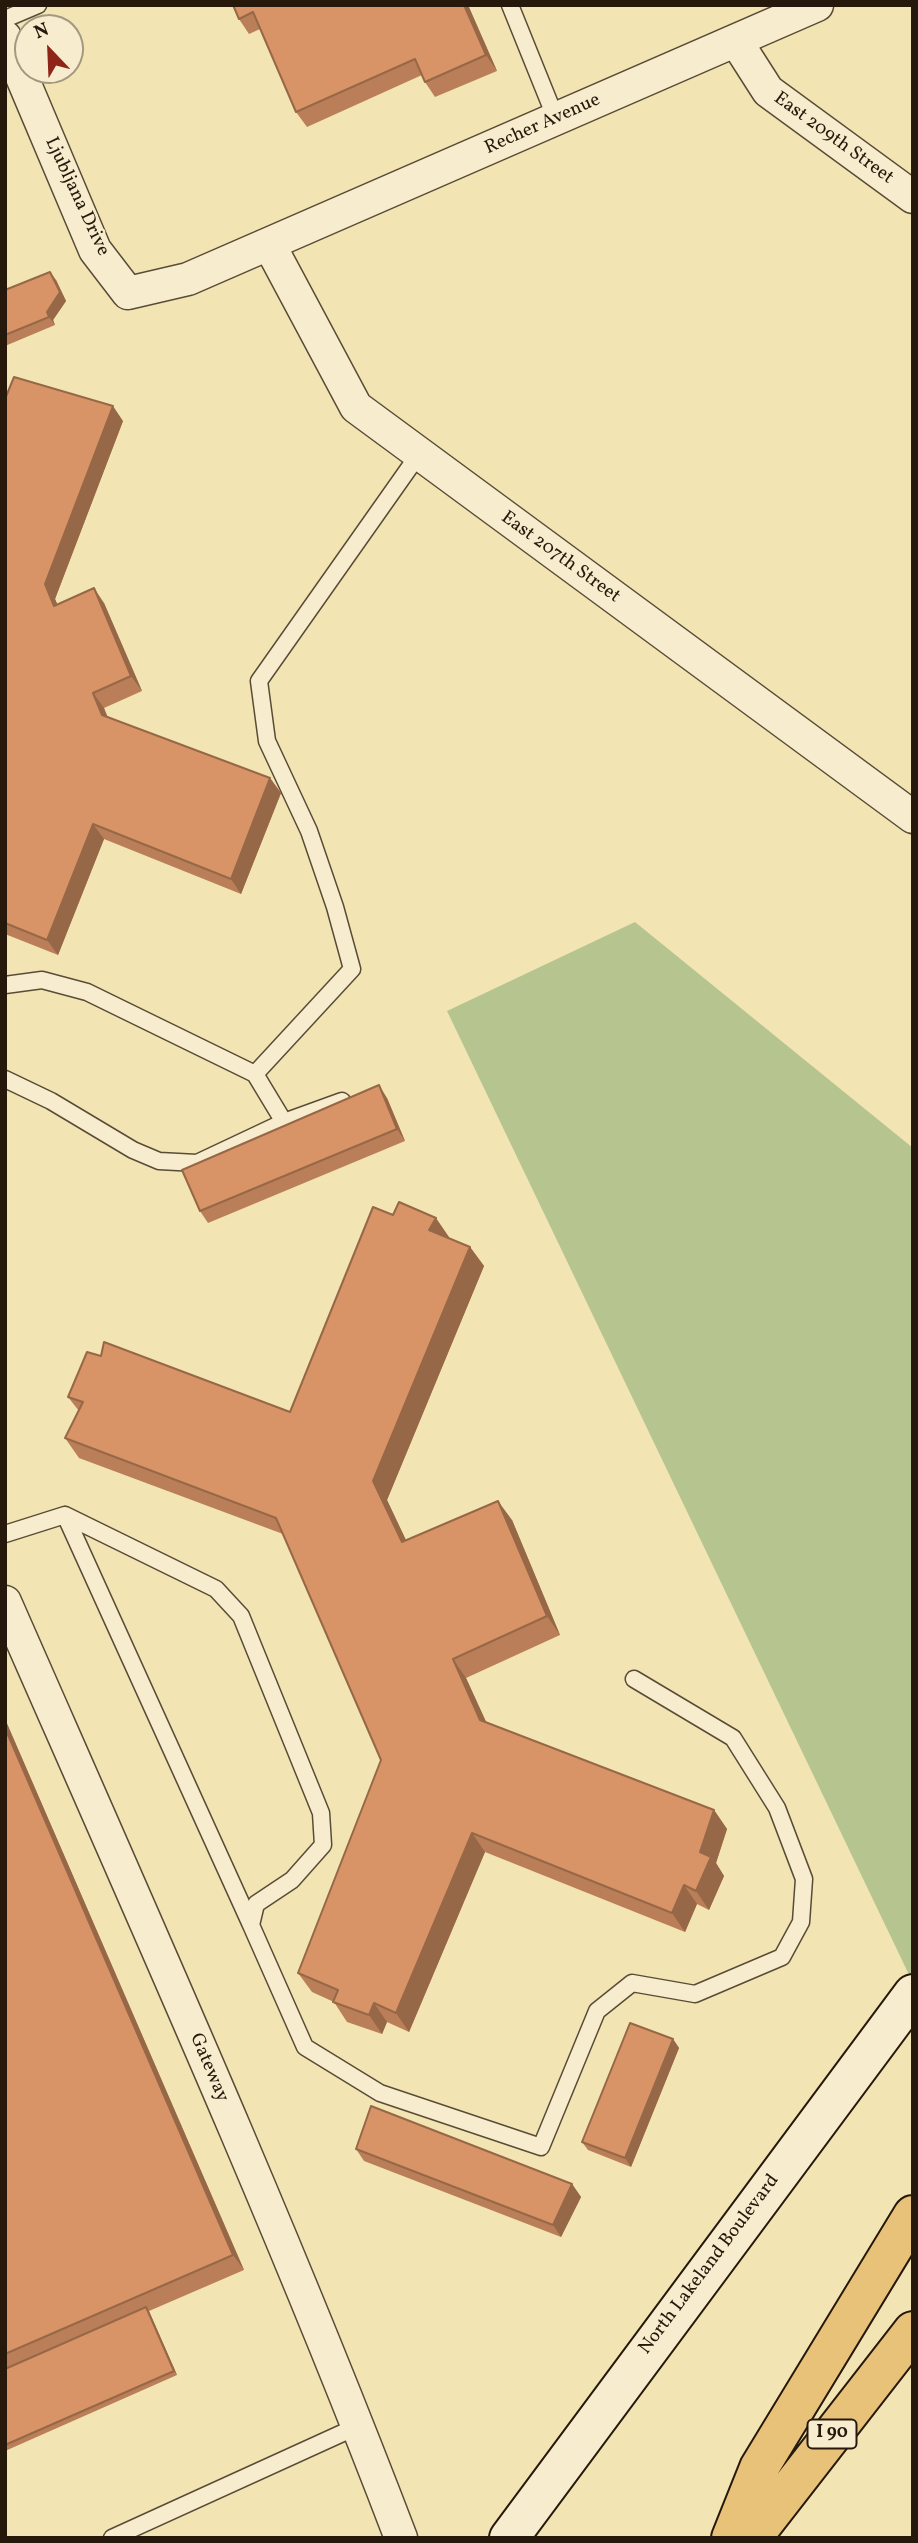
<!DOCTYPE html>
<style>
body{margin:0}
#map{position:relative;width:918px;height:2543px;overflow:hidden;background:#f2e4b3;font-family:Vollkorn,serif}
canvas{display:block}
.frame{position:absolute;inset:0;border:7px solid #26190c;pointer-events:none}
.north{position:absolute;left:14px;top:14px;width:70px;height:70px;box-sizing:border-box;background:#f7edce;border:2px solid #a39880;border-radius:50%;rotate:337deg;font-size:19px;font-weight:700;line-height:28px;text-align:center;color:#26190c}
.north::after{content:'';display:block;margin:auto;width:24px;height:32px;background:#8f2418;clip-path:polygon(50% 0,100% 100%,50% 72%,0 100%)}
</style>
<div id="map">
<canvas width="918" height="2543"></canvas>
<div class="frame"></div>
<div class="north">N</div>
</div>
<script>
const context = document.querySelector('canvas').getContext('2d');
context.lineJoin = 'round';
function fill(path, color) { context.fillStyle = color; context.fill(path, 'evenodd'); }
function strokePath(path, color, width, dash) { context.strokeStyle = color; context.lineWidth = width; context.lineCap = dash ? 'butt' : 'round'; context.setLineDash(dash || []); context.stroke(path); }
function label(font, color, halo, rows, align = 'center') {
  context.font = font + ' Vollkorn,serif'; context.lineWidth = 5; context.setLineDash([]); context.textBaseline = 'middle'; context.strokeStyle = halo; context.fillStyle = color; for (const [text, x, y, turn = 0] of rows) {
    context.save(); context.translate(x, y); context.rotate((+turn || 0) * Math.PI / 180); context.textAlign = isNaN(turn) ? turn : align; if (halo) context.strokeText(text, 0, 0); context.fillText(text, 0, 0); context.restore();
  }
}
const green = new Path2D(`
 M635,922L913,1148V1983L447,1011Z`);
const lane = new Path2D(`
 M510,5L556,119
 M5,19L38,5
 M5,985L42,980L87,992L255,1074L352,969L335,907L309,831L267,741L259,681L419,454
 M255,1074L284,1122
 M5,1079L51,1101L133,1150L159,1161L197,1163L284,1122L342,1101
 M65,1515L251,1925
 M5,1534L65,1515L216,1589L241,1616L321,1813L323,1845L292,1880L256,1904L251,1925L305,2047L380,2093L541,2147L597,2011L632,1983L695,1994L782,1957L801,1922L804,1879L777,1808L733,1738L634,1679
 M112,2538L358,2426`);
const street = new Path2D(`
 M5,37L95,250L128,293L188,279L817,5
 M736,41L768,91L913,197
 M269,244L356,407L913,817
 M5,1602C141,1912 280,2221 401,2538`);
const secondary = new Path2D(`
 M509,2538L913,1994`);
const highway = new Path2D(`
 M731,2538L759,2468L913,2215
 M752,2538L913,2331`);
const wall = new Path2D(`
 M233,5H468L497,71L435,97L425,82L422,75L307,127L296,112L260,29L249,34L239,19Z
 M56,280L66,301L53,320L55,325L5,346V290Z
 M5,399L123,421L55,599L57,604L104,603L142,691L104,708L107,717L270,778L281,793L241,894L104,839L58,955L5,934Z
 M387,1098L405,1141L208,1223L200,1211Z
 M393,1215L470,1247L484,1266L387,1500L406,1541L512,1520L560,1635L466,1678L486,1722L714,1810L727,1829L716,1863L724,1876L709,1910L697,1904L685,1932L485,1852L409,2032L387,2022L382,2034L347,2022L334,2002L312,1992L298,1973L381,1760L283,1534L79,1458L65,1438L79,1411L68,1397L101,1356L290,1412Z
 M5,1719L244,2270L149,2311L177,2375L5,2451Z
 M673,2039L679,2048L631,2167L588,2150L582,2142Z
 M356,2149L572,2184L581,2197L561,2237L364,2161Z`);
const shadedWall = new Path2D(`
 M464,5H468L497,71L486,55Z
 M50,272L56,280L66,301L53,320L55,325L49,317L47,312Z
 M113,406L123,421L55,599L65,621L54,606L45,584Z
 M94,588L104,603L142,691L131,676Z
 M93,693L104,708L113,730L102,715Z
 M270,778L281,793L241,894L231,879Z
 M93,824L104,839L58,955L47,940Z
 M379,1085L387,1098L405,1141L397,1129Z
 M436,1218L449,1237L443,1249L429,1230Z
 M470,1247L484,1266L387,1500L416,1561L402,1542L373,1481Z
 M498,1501L512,1520L560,1635L547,1616Z
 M453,1659L466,1678L494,1739L480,1720Z
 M5,1719L244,2270L233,2255L5,1728Z
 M714,1810L727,1829L716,1863L724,1876L709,1910L696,1891L700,1852Z
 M472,1833L485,1852L409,2032L396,2013Z
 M684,1885L697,1904L685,1932L672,1913Z
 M374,2003L387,2022L382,2034L369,2015Z
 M673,2039L679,2048L631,2167L625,2158Z
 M572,2184L581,2197L561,2237L553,2225Z
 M146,2307L149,2312L177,2375L174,2371Z`);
const building = new Path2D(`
 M233,5H464L486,55L425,82L415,59L296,112L253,12L239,19Z
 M50,272L60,292L47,312L49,317L5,335V290Z
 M14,377L113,406L45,584L54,606L94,588L131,676L93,693L102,715L270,778L231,879L93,824L47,940L5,923V399Z
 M379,1085L397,1129L200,1211L182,1170Z
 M399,1202L436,1218L429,1230L470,1247L373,1481L402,1542L498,1501L547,1616L453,1659L480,1720L714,1810L700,1852L711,1857L696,1891L684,1885L672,1913L472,1833L396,2013L374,2003L369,2015L333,2002L338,1990L298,1973L381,1760L276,1518L65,1438L83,1402L68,1397L87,1352L101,1356L104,1342L290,1412L373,1207L393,1215Z
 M5,1728L233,2255L5,2354Z
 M630,2023L673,2039L625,2158L582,2142Z
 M371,2106L572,2184L553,2225L356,2149Z
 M146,2307L174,2371L5,2445V2369Z`);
const shields = [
 [832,2434,49]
];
const shieldNames = [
 ["I 90",832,2434]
];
const streetNames = [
 ["Recher Avenue",543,125,-24],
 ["East 209th Street",833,139,36],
 ["Ljubljana Drive",76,197,65],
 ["East 207th Street",560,558,36],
 ["Gateway",208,2068,67],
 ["North Lakeland Boulevard",710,2265,-53]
];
fill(green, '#b6c590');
strokePath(lane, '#594c36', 19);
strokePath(street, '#594c36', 35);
strokePath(secondary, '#26190c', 42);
strokePath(highway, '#26190c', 42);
strokePath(lane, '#f7edce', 16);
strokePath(street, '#f7edce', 32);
strokePath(secondary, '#f7edce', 38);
strokePath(highway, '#e9c27a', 38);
fill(wall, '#ba7f58');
fill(shadedWall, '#976847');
fill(building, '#d89466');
strokePath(building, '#976847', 2);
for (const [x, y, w] of shields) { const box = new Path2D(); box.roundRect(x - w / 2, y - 14.5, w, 29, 5); context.fillStyle = '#f7edce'; context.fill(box); strokePath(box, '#26190c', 2); }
label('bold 18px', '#26190c', null, shieldNames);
label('19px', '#26190c', '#f7edce', streetNames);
</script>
